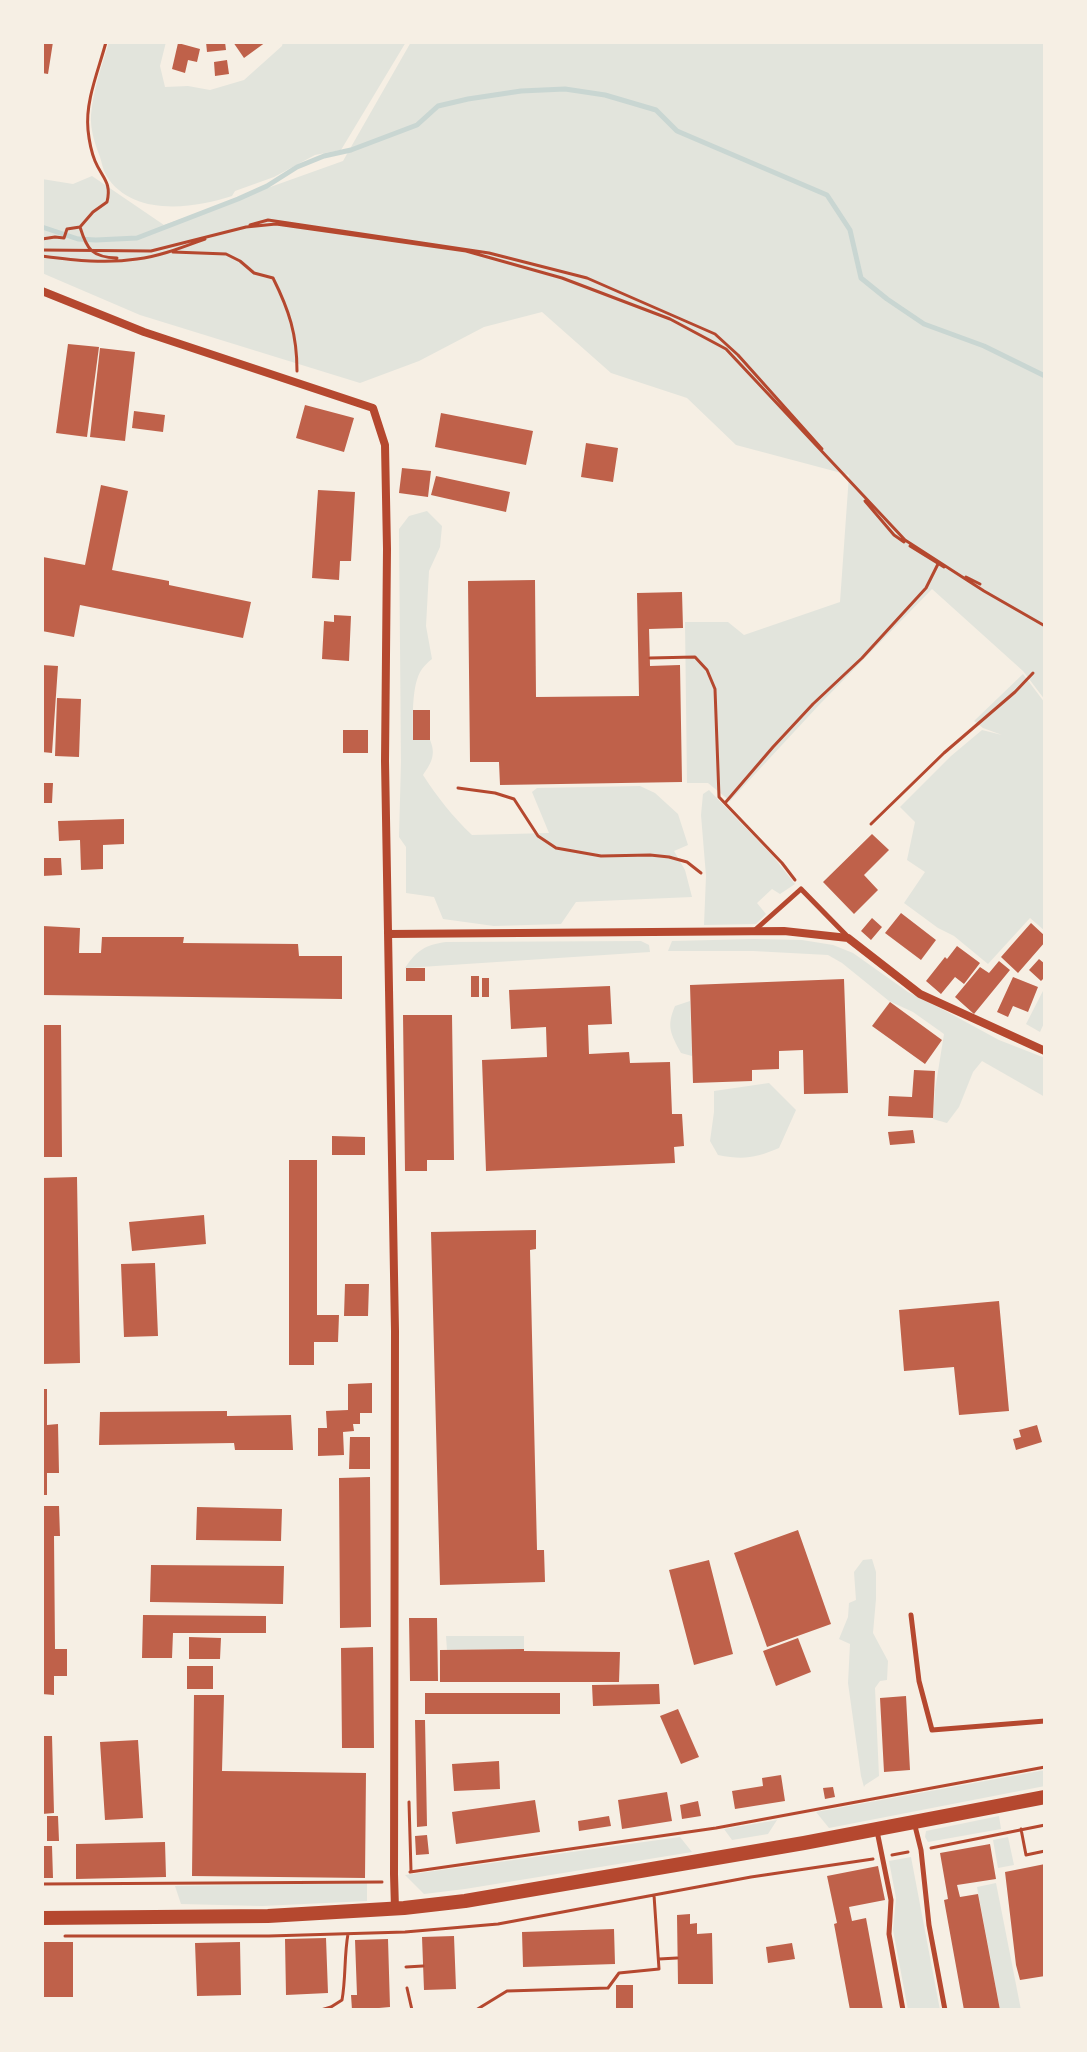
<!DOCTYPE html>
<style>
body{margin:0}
#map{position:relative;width:1087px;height:2052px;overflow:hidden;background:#f6efe4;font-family:Mulish,sans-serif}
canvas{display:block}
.frame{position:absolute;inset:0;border:44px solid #f6efe4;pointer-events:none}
</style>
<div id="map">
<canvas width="1087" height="2052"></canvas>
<div class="frame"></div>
</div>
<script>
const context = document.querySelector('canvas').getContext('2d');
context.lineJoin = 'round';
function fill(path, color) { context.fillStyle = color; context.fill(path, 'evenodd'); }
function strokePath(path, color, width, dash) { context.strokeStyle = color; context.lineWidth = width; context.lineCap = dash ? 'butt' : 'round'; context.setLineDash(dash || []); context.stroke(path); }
const green = new Path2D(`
 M109,42H166L160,66L165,87L188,86L210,90L244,80L282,46L283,42H406L341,150L315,155L274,177L235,191L232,196C193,209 131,217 106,175C103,170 102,163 100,157C95,144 90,129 91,115C93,90 102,65 109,42Z
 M411,42H1045V700L1023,671L932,589L819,705L730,801L708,783H687L685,622H728L744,635L840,602L849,475L736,445L687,398L611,373L542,312L484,327L419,361L360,383L140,315L42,273V179L73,184L92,176L164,225L343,161Z
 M427,511L442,526L440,547L429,571L426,626L432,659C428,662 425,665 422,669C411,684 413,720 413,739L430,740C436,754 432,762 423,775C438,798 452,816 472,835L549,833L532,792L537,788L640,786L655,793L678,814L688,845L674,851L685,870L692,897L576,902L561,924L494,926L443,919L434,897L406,893V847L399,837L401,762L399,529L409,516Z
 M1023,674L1045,703V931L1030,918L988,964L954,936L938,928L904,903L925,872L907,860L915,822L900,807L951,756L982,730L1002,735L983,728L974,721Z
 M709,790L772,855L795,884L780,894L772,889L757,903L766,914L756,924L704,925L706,876L701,815L703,794Z
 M754,939L802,940L833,945L853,953L908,992L940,1008L999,1040L1045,1058V1097L982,1061L973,1072L959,1107L947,1123L933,1119L935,1090L944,1034L913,1012L889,1001L842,963L828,955L753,951H668L672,941Z
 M641,941L649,945L650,952L405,968C417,950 425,945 446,942Z
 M1045,987V1021L1040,1032L1026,1024Z
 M690,1001L692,1056L681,1053C671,1034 666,1027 675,1006Z
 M769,1083L796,1110L779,1148C755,1158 744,1160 718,1155L710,1141L714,1112V1091Z
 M872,1559L876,1572V1599L873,1633L888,1661L887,1680L880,1681L875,1688L879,1776L865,1785L864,1787L861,1776L848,1683L850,1644L839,1639L848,1617L849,1603L856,1600L854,1572L863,1560Z
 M446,1636H524V1649L447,1650Z
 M1045,1770V1786L829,1828L816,1812Z
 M999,1816L1001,1829L928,1842L925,1837L926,1831Z
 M777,1820L768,1834L732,1840L724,1829Z
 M680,1837L692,1852L465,1889L424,1894L405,1875Z
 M1008,1837L1014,1865L998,1868L993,1840Z
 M911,1857L940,2010H908L893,1930L896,1898L889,1861Z
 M367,1883V1901L262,1906L181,1904L175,1886Z
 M996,1883L1021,2010H1000L977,1887Z`);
const stream = new Path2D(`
 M42,227L78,239L96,240L137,238L238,199L267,186L297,167L324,156L351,150L417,125L438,106L468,99L521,91L565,89L605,95L656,110L677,131L827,195L850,230L861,278L887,299L924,324L984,346L1045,376`);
const building = new Path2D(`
 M42,42H53L48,74L42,73Z
 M206,42H225L226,50L207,52Z
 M233,42H266L244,58Z
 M178,43L200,49L197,62L188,60L185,73L172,69Z
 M227,60L229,74L215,76L214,62Z
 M68,344L99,347L87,437L56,433Z
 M100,348L135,352L125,441L90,437Z
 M305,405L354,418L344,452L296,438Z
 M134,411L165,415L163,432L132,428Z
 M441,413L533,431L526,465L435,447Z
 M586,443L618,448L613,482L581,477Z
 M402,468L431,471L428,497L399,493Z
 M436,476L510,492L506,512L431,495Z
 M101,485L128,491L112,570L169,581V585L251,602L243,638L80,605L74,637L42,631L43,557L85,565Z
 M318,490L355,492L351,561H340L339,580L312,578Z
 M535,580L536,697L639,696L637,593L682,592L683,628L649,629L650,666L680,665L682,782L500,785L499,762H470L468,581Z
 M334,615L351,616L349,661L322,659L324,621L334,622Z
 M42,665L58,666L52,753L42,752Z
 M57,698L81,699L79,757L55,756Z
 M413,710H430V740H413Z
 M343,730H368V753H343Z
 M42,783H53L52,803H42Z
 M124,819V844L103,845V869L81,870L80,840L59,841L58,821Z
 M872,834L889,850L864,875L878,890L854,914L823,882Z
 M42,858H61L62,875L42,876Z
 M901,913L936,940L921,960L885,933Z
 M872,918L882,927L871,940L861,931Z
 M1031,923L1045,936V942L1018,973L1001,957Z
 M43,926L80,928L79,953H101L102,937H184L183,943L298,944L299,956H342V999L42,995Z
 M957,946L980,963L964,984L955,977L941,994L926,981L945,957L947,959Z
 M1039,959L1045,964V977L1041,981L1029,970Z
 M999,961L1010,970L974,1014L955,997L980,967L989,973Z
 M406,968H425V981H406Z
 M471,976H479V997H471Z
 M1013,977L1038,987L1028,1012L1013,1006L1008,1017L997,1012Z
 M482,978H489V997H482Z
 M844,979L848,1093L804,1094L803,1050L779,1051V1069L752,1070V1081L693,1083L690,985Z
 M610,986L612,1024L588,1025L589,1054L629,1052L630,1063L670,1062L672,1114H682L684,1146L674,1147L675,1163L486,1171L482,1060L547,1057L546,1027L511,1029L509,990Z
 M890,1002L942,1040L925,1064L872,1026Z
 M403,1015H452L454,1160H427V1171H405Z
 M42,1025H61L62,1157H42Z
 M914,1070L935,1071L933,1118L888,1116L889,1096L912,1097Z
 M913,1130L915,1143L890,1145L888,1132Z
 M332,1136L365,1137V1155H332Z
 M289,1160H317V1315H339L338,1342H314V1365H289Z
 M77,1177L80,1363L42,1364V1178Z
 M204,1215L206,1244L132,1251L129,1222Z
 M536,1230V1249L530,1250L537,1550H544L545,1582L440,1585L431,1232Z
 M155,1263L158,1336L124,1337L121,1264Z
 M345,1284H369L368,1316H344Z
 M999,1301L1009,1411L959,1415L954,1367L904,1371L899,1310Z
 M372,1383V1413H360V1424H353L354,1431L343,1432L344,1455L318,1456V1428H327L326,1411L348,1410V1384Z
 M42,1389H47V1425L58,1424L59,1473H47V1495H42Z
 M227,1411V1416L291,1415L293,1450H235L234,1443L99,1445L100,1412Z
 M1037,1425L1042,1442L1016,1450L1013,1439L1021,1437L1019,1430Z
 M350,1437H370V1469H349Z
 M370,1477L371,1627L340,1628L339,1478Z
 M42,1506H59L60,1536H54L55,1649H67V1676H54V1695L42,1694Z
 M197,1507L282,1509L281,1541L196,1540Z
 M798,1530L831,1624L767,1647L734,1553Z
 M709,1560L733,1654L694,1665L669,1570Z
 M151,1565L284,1566L283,1604L150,1602Z
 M143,1615L266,1616V1633H173L172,1658H142Z
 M409,1618H437L438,1681H410Z
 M189,1637L221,1638L220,1659H189Z
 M798,1638L811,1672L776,1686L763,1651Z
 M373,1647L374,1748H342L341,1648Z
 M524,1649V1651L620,1652L619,1682H440V1650Z
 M187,1666H213V1689H187Z
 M659,1684L660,1704L593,1706L592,1685Z
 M425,1693H560V1714H425Z
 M194,1695H224L222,1771L366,1773L365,1878L192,1876Z
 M906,1696L910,1770L884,1772L880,1698Z
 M678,1709L699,1757L681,1764L660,1716Z
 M415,1720H425L427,1826L417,1827Z
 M42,1736H52L54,1813L42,1814Z
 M138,1740L143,1818L105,1820L100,1742Z
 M499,1761L500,1789L454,1791L452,1764Z
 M781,1775L785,1801L735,1809L732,1791L763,1786L762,1778Z
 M833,1787L835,1797L825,1799L823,1788Z
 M667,1792L672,1821L622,1829L618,1800Z
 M535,1800L540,1832L456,1844L452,1812Z
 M698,1801L701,1816L682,1819L680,1805Z
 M47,1816H58L59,1841H47Z
 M609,1816L611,1826L579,1831L578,1821Z
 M427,1835L429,1854L416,1855L415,1836Z
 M165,1842L166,1877L76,1879V1844Z
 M990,1844L996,1879L957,1885L960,1897L978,1894L1000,2010H964L944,1900L948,1899L940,1853Z
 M42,1846H52L53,1878H42Z
 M1045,1864V1976L1020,1980L1016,1965L1005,1872Z
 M878,1866L885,1900L849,1907L852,1921L866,1918L883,2010H850L834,1924L837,1923L827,1876Z
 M690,1914V1924L697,1923V1934L712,1933L713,1984H678L677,1915Z
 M614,1929L615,1964L523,1967L522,1932Z
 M454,1936L456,1989L424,1990L422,1937Z
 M326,1938L328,1993L286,1995L285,1939Z
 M388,1939L390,2007L379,2008V2010H352L351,1995H357L355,1940Z
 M42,1942H73V1997H42Z
 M240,1942L241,1995L197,1996L195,1943Z
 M792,1943L795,1959L768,1963L766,1947Z
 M616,1985H633V2010H616Z`);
const path = new Path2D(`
 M250,225L268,220L489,253L587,278L715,334L738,355L822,449
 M80,227C87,250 92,257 117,258
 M42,239L55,237L64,238L67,229L80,227L93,212L107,202C112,182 102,178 95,161C91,151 89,140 88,130C85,101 99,69 106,42
 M42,250L151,251L246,227L276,224L466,251L562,278L670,319L726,349L905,540L984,591L1045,626
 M173,252L226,254L240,261L254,273L273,278C289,310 297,334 297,371
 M42,256C74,260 105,264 137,259C161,256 183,247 205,239
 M865,501L894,535L904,542
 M910,546L944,567
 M966,577L980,584
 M650,658L695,657L707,670L715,689L719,797L782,863L795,880
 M458,788L495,793L514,799L538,836L556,848L601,856L650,855L669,857L687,862L701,873
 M725,803L773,747L813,704L862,658L926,588L938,564
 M871,824L944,753L1015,692L1033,673
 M409,1802L411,1871
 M1021,1829L1026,1855L1045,1851
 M931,1848L1045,1825
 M892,1855L908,1852
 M410,1872L716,1828L1045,1767
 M42,1884L382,1882
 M65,1936H269L405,1932L498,1924L654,1895
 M659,1959L677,1958
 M406,1967L423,1966
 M407,1988L412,2010
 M321,2010L331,2007L342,2000C346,1978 344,1956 348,1934
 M476,2010L507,1991L608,1988L619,1973L659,1969L654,1895L751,1877L873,1859`);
const service = new Path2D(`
 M755,930L801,889L848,937
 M911,1615L919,1681L932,1730L1045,1721
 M915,1826L921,1850L929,1925L945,2010
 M877,1831L891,1900L889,1934L903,2010`);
const minor = new Path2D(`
 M42,291L144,332L373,408L385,445L387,549L385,761L395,1331L394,1874L395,1909
 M388,934L784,931L848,938L920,994L1045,1051`);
const tertiary = new Path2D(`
 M42,1918L268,1916L404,1908L465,1901L804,1843L1045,1797`);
fill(green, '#e2e4dc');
strokePath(stream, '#c9d6d2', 5);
fill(building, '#bf614a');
strokePath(path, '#b5482f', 3);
strokePath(service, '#b5482f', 5);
strokePath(minor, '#b5482f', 8);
strokePath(tertiary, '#b5482f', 14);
</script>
